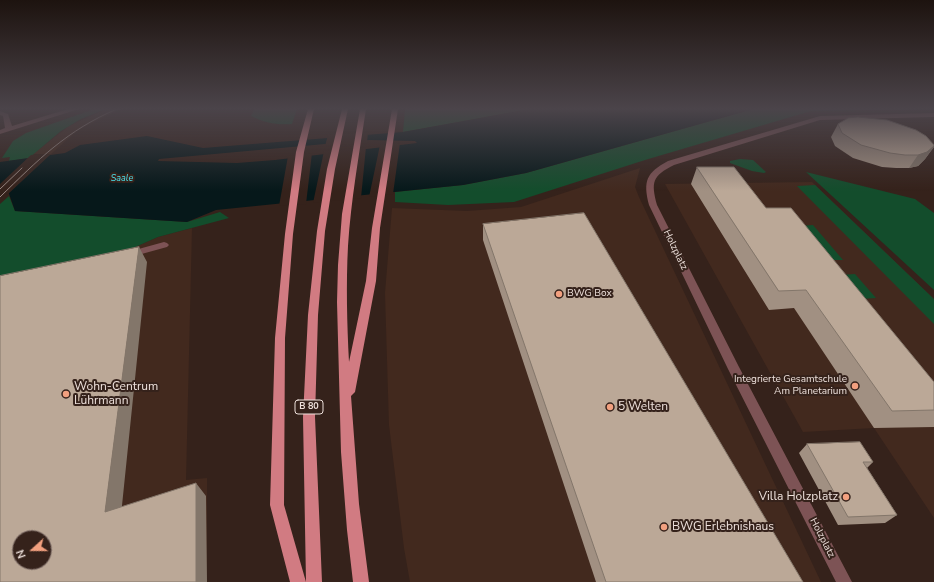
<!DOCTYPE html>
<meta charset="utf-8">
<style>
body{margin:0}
#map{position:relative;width:934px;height:582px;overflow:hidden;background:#35221b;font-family:"Nunito Sans",sans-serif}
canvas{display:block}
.north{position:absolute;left:12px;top:530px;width:40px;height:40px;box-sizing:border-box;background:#35221b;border:1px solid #7f6e68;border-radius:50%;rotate:249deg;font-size:11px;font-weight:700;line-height:16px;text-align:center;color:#eee1dc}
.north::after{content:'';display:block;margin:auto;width:14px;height:18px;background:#f2a07f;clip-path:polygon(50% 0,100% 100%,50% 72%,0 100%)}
</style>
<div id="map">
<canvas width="934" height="582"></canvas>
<div class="north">N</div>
</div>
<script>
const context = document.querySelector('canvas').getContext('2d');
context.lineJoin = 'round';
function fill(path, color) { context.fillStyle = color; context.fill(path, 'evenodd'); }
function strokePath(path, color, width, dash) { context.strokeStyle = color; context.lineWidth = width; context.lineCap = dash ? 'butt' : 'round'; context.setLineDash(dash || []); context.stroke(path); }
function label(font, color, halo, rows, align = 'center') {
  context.font = font + ' "Nunito Sans",sans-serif'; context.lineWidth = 4; context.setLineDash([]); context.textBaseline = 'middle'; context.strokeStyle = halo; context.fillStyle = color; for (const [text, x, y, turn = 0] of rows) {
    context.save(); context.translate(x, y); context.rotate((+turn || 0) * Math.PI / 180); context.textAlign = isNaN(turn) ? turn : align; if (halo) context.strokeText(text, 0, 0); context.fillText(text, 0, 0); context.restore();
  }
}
const built = new Path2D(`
 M106,109H121L78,130L51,154H33L69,126Z
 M640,168L635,187L639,197L821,582H410L404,548L389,425L385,293L392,208L467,211L521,207Z
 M812,182L934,299V518L874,428L803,432L665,184Z
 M192,228L186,480L207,478V582H0V276L133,248L158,237ZM20,538H44V562H20Z`);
const green = new Path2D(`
 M94,109H106L81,119L61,131L29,158L9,161L10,157L2,158L13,141L26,133Z
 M254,109H297L292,124C276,125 265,123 251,116Z
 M405,109H530L403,132Z
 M753,109H934L811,111L645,160L514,202L448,205L395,202V192L463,185L526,173Z
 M740,159L753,160L766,172L764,173L752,171L730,163V161Z
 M806,172L915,199L934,213V290Z
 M815,185L934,299V324L797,186Z
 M9,196L15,211L187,222L220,212L229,218L158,237L133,248L0,276V204Z
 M813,225L843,260H829L800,226Z
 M855,274L876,298L860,299L840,275Z`);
const water = new Path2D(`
 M530,109H753L526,173L463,185L216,210L187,222L15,211L8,191L0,192V162L65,153L80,145L147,136L203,148L403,132ZM369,140L415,141L417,143L275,160L237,163L158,161L159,159Z`);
const pier = new Path2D(`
 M368,132L367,143L325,146L328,135Z
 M400,143L393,194L369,197L380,145Z
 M366,147L361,198L313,203L324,151Z
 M312,153L306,204L279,206L288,156Z
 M51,154L7,195L6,193L0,194V184L31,155Z`);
const minor = new Path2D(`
 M68,109H79L0,134V130L5,128L3,116L0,115V111L8,114L12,126Z
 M164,242L167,243L169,245L167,247L127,258L122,255L124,253Z`);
const tertiary = new Path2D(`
 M934,113V117L820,120L674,165C652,176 651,182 657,205L739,367L852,582H836L728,369L649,205C643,181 646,173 668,161L820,116Z`);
const primary = new Path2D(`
 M308,109H314L304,152L293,234L285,338L284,505L306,582H290L270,505L275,338L285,234L296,152Z
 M342,109H348L335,169L325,231L318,315L315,417L322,582H306L303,417L308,315L317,231L327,169Z
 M360,109H366C359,155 351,200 348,246C346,284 347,323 349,362L366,281L372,228L392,109H398L380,228L376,281L355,392L351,396L359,504L369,582H353L347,530L341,452L337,302L338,265L342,214Z`);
const tram = new Path2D(`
 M0,189L22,168
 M0,197C38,160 67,130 117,109`);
const wall = new Path2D(`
 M838,124L934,147L925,159L918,166L909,168H896L882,167L853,158L835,146L831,137Z
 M697,167L766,208L934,382V427L874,428L794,308L769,310L691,184Z
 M483,224L803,582H596L483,240Z
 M807,444L873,462L867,468L897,515L885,523L838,525L799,453Z`);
const shadedWall = new Path2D(`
 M934,146L925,159L918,166L909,168L918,155Z
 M139,247L147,262L120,525L105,512Z
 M196,483L206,496L207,582H196Z`);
const building = new Path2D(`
 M858,117L887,120L916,130L926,136L934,145V146L927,152L918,155H905L890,153L861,145L842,133L838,124L848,118Z
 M697,167H734L766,208H791L934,382V410L892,411L806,290L779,291Z
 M584,213L803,582H606L483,224Z
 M139,247L105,512L196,483V582H0V276ZM20,538H44V562H20Z
 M860,442L873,462H863L897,515L848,517L807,444Z`);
const markers = [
 [559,294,4,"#f2a07f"],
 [855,386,4,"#f2a07f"],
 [66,394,4,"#f2a07f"],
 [610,407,4,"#f2a07f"],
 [846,497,4,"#f2a07f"],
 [664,527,4,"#f2a07f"]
];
const farWaternames = [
 ["Saale",122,179]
];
const shields = [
 [309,407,28]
];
const shieldNames = [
 ["B 80",309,407]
];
const streetNames = [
 ["Holzplatz",675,250,64],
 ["Holzplatz",822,538,63]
];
const poiNames = [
 ["BWG Box",567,294],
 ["Integrierte Gesamtschule",847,380,"right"],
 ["Am Planetarium",847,392,"right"]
];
const nearPoinames = [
 ["Wohn-Centrum",74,387],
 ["Lührmann",74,401],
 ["5 Welten",618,407],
 ["Villa Holzplatz",838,497,"right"],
 ["BWG Erlebnishaus",672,527]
];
fill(built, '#42291e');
fill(green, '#134d2c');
fill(water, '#06181a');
fill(pier, '#35221b');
fill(minor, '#7d5355');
fill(tertiary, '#7d5355');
fill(primary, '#d17b82');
strokePath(tram, '#998983', 1);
fill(wall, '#a19082');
fill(shadedWall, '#83766a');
fill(building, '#bba897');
strokePath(building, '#83766a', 1);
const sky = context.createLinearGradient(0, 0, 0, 191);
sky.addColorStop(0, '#1d130f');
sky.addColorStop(0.57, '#4b444a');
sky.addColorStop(1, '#4b444a00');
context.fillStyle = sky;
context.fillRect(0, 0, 934, 191);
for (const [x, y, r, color] of markers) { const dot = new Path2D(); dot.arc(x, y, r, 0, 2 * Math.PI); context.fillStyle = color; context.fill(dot); strokePath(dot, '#35221b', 1.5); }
label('italic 9px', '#4be2ec', '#35221b', farWaternames);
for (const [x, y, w] of shields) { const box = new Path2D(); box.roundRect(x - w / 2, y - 7, w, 14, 3); context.fillStyle = '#35221b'; context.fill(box); strokePath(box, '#eee1dc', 1); }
label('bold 9px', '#eee1dc', null, shieldNames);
label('10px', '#eee1dc', '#35221b', streetNames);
label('10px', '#eee1dc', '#35221b', poiNames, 'left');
label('12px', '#eee1dc', '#35221b', nearPoinames, 'left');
</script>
